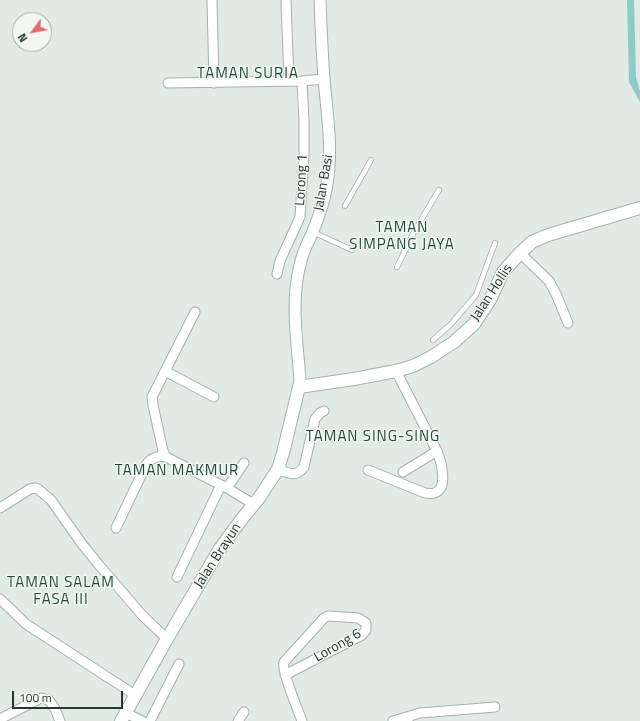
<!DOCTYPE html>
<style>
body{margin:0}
#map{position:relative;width:640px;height:721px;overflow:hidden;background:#e1eae5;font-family:"Titillium Web",sans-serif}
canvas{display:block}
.north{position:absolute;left:12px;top:12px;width:40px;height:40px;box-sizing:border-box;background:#f2f7f3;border:1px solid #9faba5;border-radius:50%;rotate:238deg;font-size:11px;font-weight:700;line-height:16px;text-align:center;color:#23392f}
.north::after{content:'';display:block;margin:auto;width:14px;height:18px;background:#e36c66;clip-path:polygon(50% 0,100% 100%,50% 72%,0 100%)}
.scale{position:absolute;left:12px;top:691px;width:111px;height:18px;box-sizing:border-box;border:2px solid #23392f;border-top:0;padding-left:5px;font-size:12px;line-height:14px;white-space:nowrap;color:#23392f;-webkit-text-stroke:3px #f2f7f3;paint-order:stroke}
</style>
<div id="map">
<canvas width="640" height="721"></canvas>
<div class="north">N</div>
<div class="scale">100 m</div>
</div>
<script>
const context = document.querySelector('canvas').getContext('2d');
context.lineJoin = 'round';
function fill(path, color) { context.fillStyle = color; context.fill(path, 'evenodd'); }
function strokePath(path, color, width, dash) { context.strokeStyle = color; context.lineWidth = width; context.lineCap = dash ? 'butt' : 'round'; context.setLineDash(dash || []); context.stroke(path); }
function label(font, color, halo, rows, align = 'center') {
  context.font = font + ' "Titillium Web",sans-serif'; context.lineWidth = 3; context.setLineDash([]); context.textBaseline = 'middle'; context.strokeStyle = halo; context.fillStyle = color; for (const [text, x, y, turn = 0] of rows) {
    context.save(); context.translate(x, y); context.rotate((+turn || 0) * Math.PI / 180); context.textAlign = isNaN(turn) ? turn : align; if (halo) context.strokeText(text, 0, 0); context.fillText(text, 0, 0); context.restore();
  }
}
const water = new Path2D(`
 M627,0H634L636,77L640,91V102L629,82Z`);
const service = new Path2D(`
 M345,206L371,160
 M313,232L352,250
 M397,267L414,232L439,190
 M433,340L451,324L476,295L495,243`);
const minor = new Path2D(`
 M212,0L214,83
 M286,0L289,81
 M168,83L302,81L324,79
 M520,253L549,281L556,294L568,323
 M277,274L280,261L300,217L304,155V121L302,81
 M165,371L214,397
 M166,457L163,451L153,405L152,397L195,312
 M278,469C288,473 296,478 304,467L315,419L320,413L324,411
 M368,470L425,493C428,493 432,494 434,493C449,489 441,461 437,451L396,371
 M403,472L437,451
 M227,488L244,463
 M0,508L30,489L35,488L38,489L51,500L82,544L99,565L142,615L167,639
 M116,528L146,465C151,458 158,455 166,457L227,488L255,505
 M177,577L221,485
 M0,599L26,624L135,695
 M285,675L362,635L366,630V623L358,618L328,616L324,618L284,662C281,670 298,710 302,721
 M126,713L142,721
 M0,719L41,698L49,700L55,709L60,721
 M150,721L179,664
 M238,721L244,712
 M393,721L410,716
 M407,721L410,716L420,713L495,707`);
const tertiary = new Path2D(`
 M299,387L300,379C297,340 290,299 301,261C303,251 309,241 313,231C319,216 325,200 327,184C333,148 327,114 324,79C322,53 321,26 320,0`);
const secondary = new Path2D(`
 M121,721L167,639L219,550L241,520L259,498L278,469L283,453L299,387L354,379L396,371L413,366L431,357L454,342L474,324L490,300L503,272L520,253L532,242L548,235L640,208`);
const streetNames = [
 ["Lorong 1",302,180,-87],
 ["Jalan Basi",324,183,-80],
 ["Jalan Hollis",492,293,-57],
 ["Jalan Brayun",218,556,-57],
 ["Lorong 6",338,646,-30]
];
const neighbourhoodNames = [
 ["TAMAN SURIA",248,74],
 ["TAMAN",402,228],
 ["SIMPANG JAYA",402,245],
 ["TAMAN SING-SING",373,437],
 ["TAMAN MAKMUR",177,471],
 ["TAMAN SALAM",61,583],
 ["FASA III",61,600]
];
fill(water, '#8fcac7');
strokePath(service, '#a4b1ab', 6);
strokePath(minor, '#a4b1ab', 11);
strokePath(tertiary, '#a4b1ab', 13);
strokePath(secondary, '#a1b5aa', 14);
strokePath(service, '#fff', 4.5);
strokePath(minor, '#fff', 9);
strokePath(tertiary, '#fff', 11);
strokePath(secondary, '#fff', 12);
label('14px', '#23392f', '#f2f7f3', streetNames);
context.letterSpacing = '1px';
label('15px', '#224938', '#f2f7f3', neighbourhoodNames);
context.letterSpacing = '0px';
</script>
